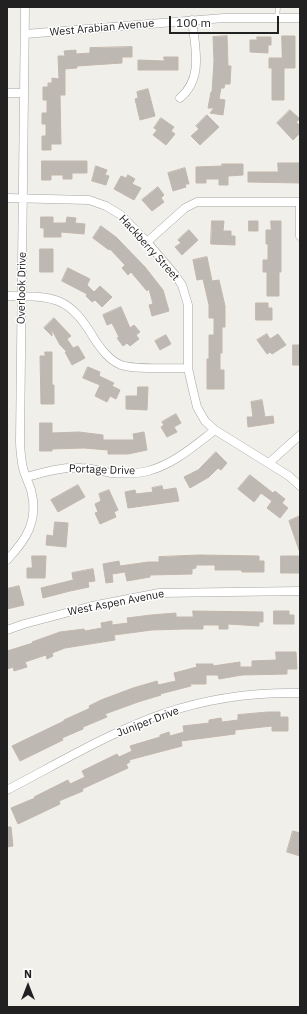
<!DOCTYPE html>
<style>
body{margin:0}
#map{position:relative;width:307px;height:1014px;overflow:hidden;background:#f1efe9;font-family:"IBM Plex Sans",sans-serif}
canvas{display:block}
.frame{position:absolute;inset:0;border:8px solid #212121;pointer-events:none}
.north{position:absolute;left:8px;top:966px;width:40px;height:40px;-webkit-text-stroke:3px #fff;paint-order:stroke;rotate:0deg;font-size:11px;font-weight:700;line-height:16px;text-align:center;color:#212121}
.north::after{content:'';display:block;margin:auto;width:14px;height:18px;background:#212121;clip-path:polygon(50% 0,100% 100%,50% 72%,0 100%)}
.scale{position:absolute;left:169px;top:16px;width:110px;height:18px;box-sizing:border-box;border:2px solid #212121;border-top:0;padding-left:5px;font-size:12px;line-height:14px;white-space:nowrap;color:#212121;-webkit-text-stroke:3px #fff;paint-order:stroke}
</style>
<div id="map">
<canvas width="307" height="1014"></canvas>
<div class="frame"></div>
<div class="north">N</div>
<div class="scale">100 m</div>
</div>
<script>
const context = document.querySelector('canvas').getContext('2d');
context.lineJoin = 'round';
function fill(path, color) { context.fillStyle = color; context.fill(path, 'evenodd'); }
function strokePath(path, color, width, dash) { context.strokeStyle = color; context.lineWidth = width; context.lineCap = dash ? 'butt' : 'round'; context.setLineDash(dash || []); context.stroke(path); }
function label(font, color, halo, rows, align = 'center') {
  context.font = font + ' "IBM Plex Sans",sans-serif'; context.lineWidth = 3; context.setLineDash([]); context.textBaseline = 'middle'; context.strokeStyle = halo; context.fillStyle = color; for (const [text, x, y, turn = 0] of rows) {
    context.save(); context.translate(x, y); context.rotate((+turn || 0) * Math.PI / 180); context.textAlign = isNaN(turn) ? turn : align; if (halo) context.strokeText(text, 0, 0); context.fillText(text, 0, 0); context.restore();
  }
}
const building = new Path2D(`
 M227,36L228,66H231L230,84H225L224,88H221L219,99L225,100L223,115L210,113L214,108H208L211,92H212L214,61L213,37Z
 M282,36H295V68H284V100H272V68H269V58H282Z
 M257,37H271V45H268V53L250,52V40H257Z
 M132,47V57H122V63L77,66V68L65,69V95H60L61,144H51V150H42V136H46V124H42V113H47V100H43V87H48V83H52V78L59,79L58,56H65L64,51L76,50V54L90,53V48Z
 M164,57H178V70H138V60L164,61Z
 M148,89L155,116L140,120L135,99L138,98L137,92Z
 M290,110L300,119L296,122L300,126V133L293,140L277,123Z
 M207,115L219,127L200,145L191,136L199,129L196,126Z
 M161,118L174,127L171,131L175,134L166,145L153,135L157,130L154,128Z
 M42,161H87V173H72V179H63V175H51V180H42Z
 M278,163H300V183L248,182V172H278Z
 M222,164H243V175L228,176V185H219V179H206V183H196V167L222,166Z
 M96,166L107,170L105,175L109,176L106,185L92,181Z
 M185,168L189,184H185L186,187L173,191L168,173Z
 M128,175L135,179L132,184L141,188L134,200L114,189L121,176L126,178Z
 M158,187L164,195L161,198L164,202L152,211L142,200Z
 M41,217H53V223H66L67,217L76,218L75,223L85,224L84,234L61,232V237H44V228H41Z
 M212,221H224L223,231H231V236H235V245L211,244Z
 M249,221H258V231H249Z
 M271,221H281V272H279V296H267V272H263V260H268V244H266V230H271Z
 M101,226L116,237L145,267L163,290L169,311L152,316L149,305L153,304L149,289L147,291L131,272L128,275L122,268L125,265L110,249L109,250L93,238Z
 M189,230L198,240L182,255L175,247L181,243L178,240Z
 M40,249H53V272H40Z
 M207,257L212,281L219,280L225,306V327H222V353H220V370H224V389H207V359H209V335H214V318H209V305L203,279L197,280L193,260Z
 M68,268L90,279L87,285L94,292L100,286L112,297L102,307L95,300L92,302L86,296L87,294L62,281Z
 M256,303H268V308H272V320H256Z
 M121,307L130,328L134,325L140,332L136,335L139,339L130,346L127,343L123,346L117,338L119,337L112,323L107,325L103,315Z
 M54,318L71,336L67,339L73,348L78,346L85,358L72,365L65,352H67L60,345L52,330V336L44,328Z
 M267,334L270,339L278,334L286,345L272,354L270,352L267,354L257,340Z
 M166,335L171,344L160,350L155,341Z
 M293,345H300V365H293Z
 M45,352H52V385H54V404H41L40,356H45Z
 M88,367L100,372L99,376L114,383L112,386L120,390L116,399L110,396L107,402L95,396L100,385L83,378Z
 M138,387H148L147,410L126,409V396H137Z
 M262,400L265,417L273,416L274,423L248,427L247,417H253L251,402Z
 M176,414L181,423L174,427L177,432L167,437L161,427L164,425L162,422Z
 M40,423H52V433L79,432L103,435V440H134L133,434L144,432L147,450L128,454H108V450L84,448L52,449V451H40Z
 M216,452L227,463L221,470L218,468L209,477L190,488L184,477L198,470Z
 M250,475L273,493L275,491L285,499L282,503L288,508L280,518L267,508L272,501L261,493L254,502L238,489Z
 M78,485L85,497L58,512L51,500Z
 M162,486L163,490L176,488L179,501L128,508L125,492L135,490L136,494L153,492L152,488Z
 M109,490L118,510L114,512L116,517L100,524L95,513L98,512L95,504L101,501L99,494Z
 M300,516V550H299L289,521Z
 M55,522L68,523L66,547L46,545L47,535L53,536Z
 M200,555L259,556V561H264V572H242L241,570H215V565H196V568L192,569V574L150,575V577L127,581L125,572L112,574L113,582L106,583L103,564L119,561L120,566L148,562H159V557Z
 M32,556H46L45,578H27V568H32Z
 M281,556H300V573H281Z
 M93,569L95,581L88,582L89,587L70,591L43,598L41,588L77,579H73L72,573Z
 M19,586L24,605L7,609V589Z
 M193,611L263,612V622H259V626L228,624V629H219V625H203V629H184L152,630L114,635L115,640L65,648L52,653L53,656L47,659L46,655L25,662L27,667L14,671L13,667L7,669V651L33,643L32,642L60,632L84,629L85,631L102,628L101,623L112,621V625L128,623L127,618L151,615L176,613V617H193Z
 M274,611H289V615H294V624H274Z
 M276,652H296L297,669H287V674L242,675L219,679L218,675H206V684H190L191,686L160,694L161,695L138,702L105,714L107,717L83,727V729L62,738L63,740L20,761L12,746L64,721V720L86,710L90,708L89,706L101,700L133,688L157,681L158,685L176,681L174,673L197,667L196,664H213V666L240,662V667H252V661L276,660Z
 M268,712H280V717H288V731H272V726L235,730V734L181,741L182,746L129,760L130,762L126,764L128,768L82,789L83,791L59,801L60,804L18,824L11,808L35,798L34,797L68,780L70,784L85,777L82,771L117,754L119,757L132,751L130,746L160,737V735L169,732L170,736L184,732L183,726L209,723V720L221,718L222,722L238,720V715Z
 M7,827H11L13,846L7,847Z
 M293,831L300,833V856L287,852Z`);
const service = new Path2D(`
 M277,18L278,7`);
const minor = new Path2D(`
 M25,34L224,18H300
 M7,93H24
 M180,98C204,78 195,47 192,20
 M7,198L89,200L106,206L121,215L147,242L175,275L182,285L188,305V368L192,386L197,407L205,421L215,430L289,476L300,486
 M300,202V236
 M147,242L185,208L197,202H300
 M7,296C55,296 69,296 95,340C102,350 109,360 121,365C135,370 171,368 188,368
 M269,463L300,435
 M27,477C44,472 62,467 81,468C91,468 101,471 111,473C123,474 136,474 148,471C174,464 194,446 215,430
 M7,560C27,539 39,520 31,490C28,481 23,472 22,463C21,456 20,449 20,441L25,7
 M7,630L24,624L92,606L159,593L300,591
 M7,790C59,763 110,732 165,713C209,698 254,692 300,693`);
const streetNames = [
 ["West Arabian Avenue",102,28,-5],
 ["Hackberry Street",149,248,48],
 ["Overlook Drive",22,288,-89],
 ["Portage Drive",102,470,2],
 ["West Aspen Avenue",116,603,-11],
 ["Juniper Drive",148,722,-21]
];
fill(building, '#beb8b2');
strokePath(building, '#c2b7ac', 1);
strokePath(service, '#a5a5a5', 5);
strokePath(minor, '#a5a5a5', 9);
strokePath(service, '#fff', 4);
strokePath(minor, '#fff', 8);
label('11px', '#212121', '#fff', streetNames);
</script>
